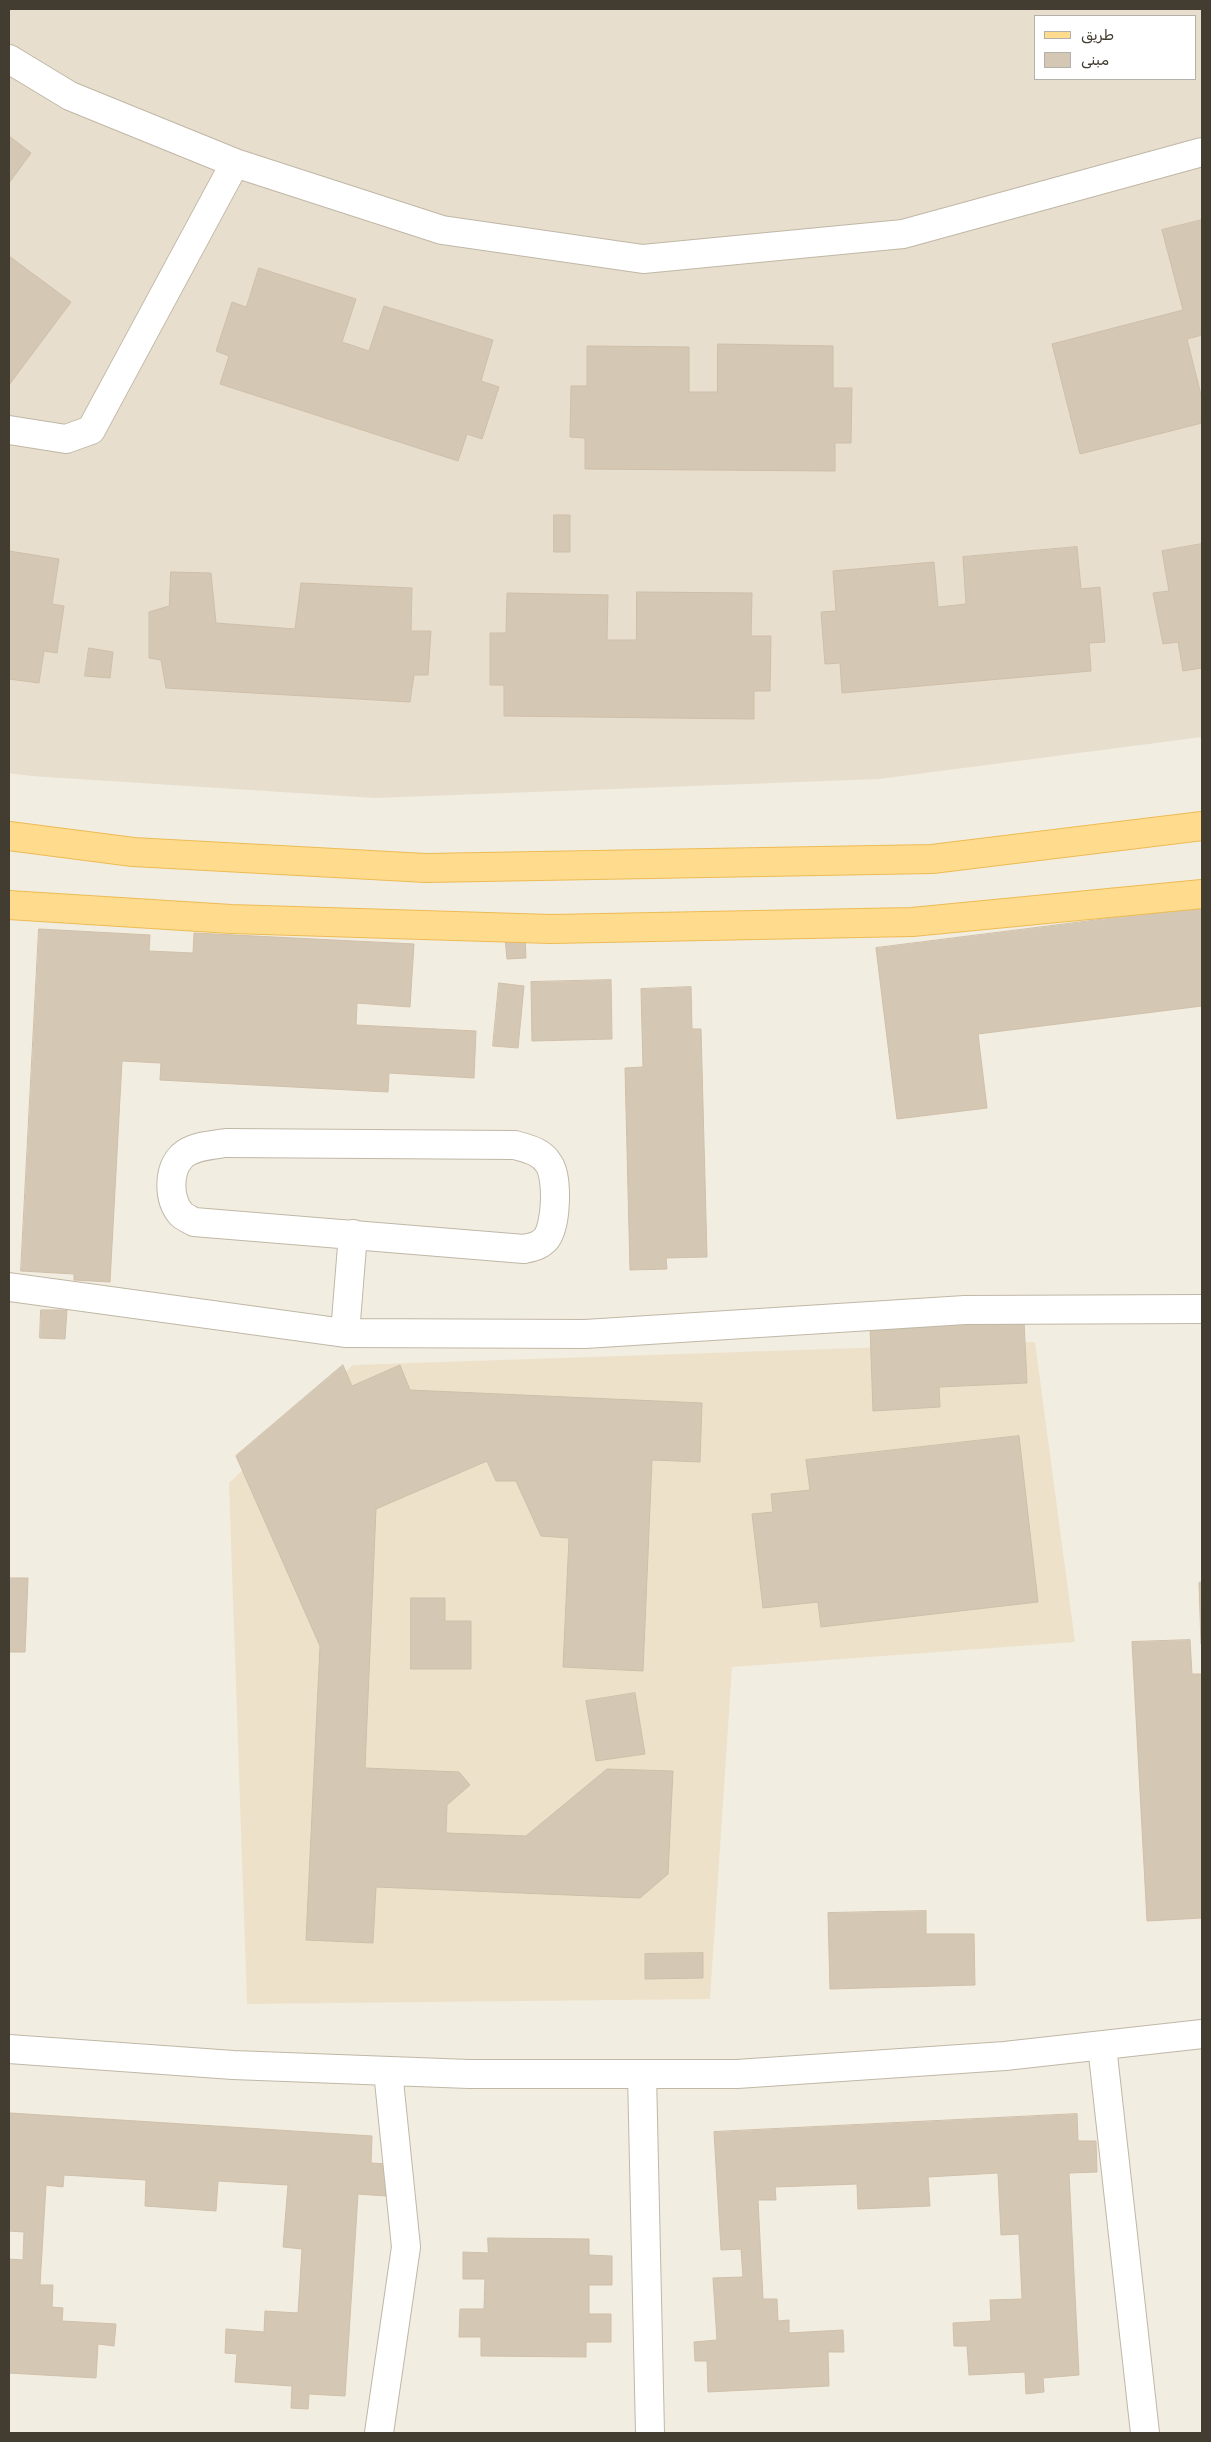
<!DOCTYPE html>
<meta charset="utf-8">
<style>
body{margin:0}
#map{position:relative;width:1211px;height:2442px;overflow:hidden;background:#f2ede1;font-family:Rubik,"Noto Naskh Arabic",sans-serif}
canvas{display:block}
.frame{position:absolute;inset:0;border:10px solid #433c31;pointer-events:none}
.legend{position:absolute;left:1034px;top:15px;width:162px;height:65px;box-sizing:border-box;background:#fff;border:1px solid #b4b1ad;margin:0;padding:6px 9px;list-style:none;font-size:15px;color:#433c31}
.legend li{display:flex;align-items:center;gap:10px;height:25px}
.legend b{width:25px;border:1px solid #b4b1ad}
</style>
<div id="map">
<canvas width="1211" height="2442"></canvas>
<div class="frame"></div>
<ul class="legend">
<li><b style="height:6px;background:#ffdc8d"></b>طريق</li>
<li><b style="height:14px;background:#d4c8b5"></b>مبنى</li>
</ul>
</div>
<script>
const context = document.querySelector('canvas').getContext('2d');
context.lineJoin = 'round';
function fill(path, color) { context.fillStyle = color; context.fill(path, 'evenodd'); }
function strokePath(path, color, width, dash) { context.strokeStyle = color; context.lineWidth = width; context.lineCap = dash ? 'butt' : 'round'; context.setLineDash(dash || []); context.stroke(path); }
const residential = new Path2D(`
 M9,9H1202V737L879,779L375,798L31,776L9,773ZM1035,16H1195V79H1035Z`);
const education = new Path2D(`
 M1035,1342L1075,1642L732,1667L710,1999L247,2004L229,1483L353,1365Z`);
const building = new Path2D(`
 M9,136L31,153L9,183Z
 M1202,220V335L1187,339L1202,399V423L1080,454L1052,344L1183,310L1162,230Z
 M9,256L71,302L9,385Z
 M259,268L356,299L342,342L369,351L384,306L493,340L481,381L499,387L482,439L467,434L458,461L220,384L229,356L216,351L232,302L246,307Z
 M718,344L833,346V388H852L851,443H835V471L585,469V438L570,437L571,386H587V346L689,347V392H717Z
 M554,515H570V552H554Z
 M1202,544V668L1183,671L1178,642L1163,644L1153,593L1169,591L1162,551Z
 M1077,547L1081,589L1100,587L1105,642L1089,643L1091,671L842,693L840,663L825,664L821,612L836,611L833,571L934,562L938,607L966,604L963,557Z
 M9,551L59,559L52,604L64,606L57,653L44,651L39,683L9,679Z
 M171,572L211,573L216,623L295,629L301,583L412,588L411,631H431L428,675H414L410,702L166,688L161,660L149,658V612L169,606Z
 M637,592L752,593L751,636H771L770,691H754V719L504,716V685H490V633H506L507,593L608,595L607,640H636Z
 M89,648L113,652L110,678L85,676Z
 M1202,907V1006L978,1034L987,1108L897,1119L876,948Z
 M39,929L150,935L149,951L193,953L194,933L414,944L410,1007L357,1003L356,1025L476,1031L474,1078L389,1073L388,1092L160,1080L161,1063L122,1061L110,1282L74,1280V1274L21,1271Z
 M525,936L526,958L507,959L505,937Z
 M611,980L612,1039L532,1041L531,982Z
 M499,983L524,986L518,1048L493,1046Z
 M691,987L692,1029H701L707,1257L666,1258L667,1269L630,1270L625,1068L643,1067L641,989Z
 M41,1310H67L65,1339L40,1338Z
 M1024,1321L1027,1383L939,1387L940,1407L873,1411L870,1327Z
 M343,1365L352,1386L400,1365L410,1390L702,1403L700,1462L652,1460L643,1671L563,1667L569,1538L541,1536L516,1481H496L487,1461L376,1509L365,1768L459,1772L470,1785L447,1805L446,1833L526,1836L607,1769L673,1771L668,1874L640,1898L376,1887L373,1943L306,1940L320,1646L236,1456Z
 M1019,1436L1038,1602L821,1627L818,1602L763,1608L752,1514L773,1512L771,1494L810,1490L806,1460Z
 M9,1578H28L25,1652H9Z
 M1202,1582V1644H1201L1199,1583Z
 M411,1598H445V1621H471V1669H411Z
 M1190,1640L1192,1674H1202V1918L1147,1921L1132,1642Z
 M635,1693L645,1754L596,1761L586,1701Z
 M926,1911V1934H974L975,1985L830,1989L828,1913Z
 M703,1953V1978L645,1979V1954Z
 M10,2113L372,2136L371,2163L388,2164L386,2196L358,2194L345,2396L309,2394L308,2409L291,2408L292,2386L235,2382L237,2354L225,2353L226,2329L264,2332L265,2311L298,2313L302,2249L283,2247L288,2185L218,2181L216,2211L145,2206L146,2180L64,2175L63,2187L46,2185L40,2285H53L52,2307L63,2308L62,2321L116,2324L114,2346L98,2344L96,2378L9,2373V2259L23,2260L24,2232L9,2231Z
 M1077,2114L1078,2141H1096L1097,2172L1069,2173L1079,2375L1043,2378L1044,2392L1026,2394L1025,2372L969,2375L967,2346H954L953,2323L991,2321L990,2300L1022,2299L1019,2234L1001,2235L998,2173L928,2177L930,2206L858,2209L857,2184L775,2187L776,2200H758L763,2299H777L778,2321L789,2320V2333L843,2330L844,2352H828L829,2386L708,2392L707,2361H695L694,2342L717,2340L713,2278L743,2277L741,2249L721,2250L714,2132Z
 M488,2238L589,2239V2255L612,2256V2285H589V2314H611V2342H586V2357L481,2356V2337H459L460,2309H484L485,2279H463V2252L488,2253Z`);
const minor = new Path2D(`
 M9,59L70,96L235,163L442,230L643,259L903,234L1202,152
 M9,430L66,439L91,430L235,163
 M226,1143L515,1145C528,1149 541,1151 549,1164C558,1178 557,1227 545,1240C539,1246 533,1247 524,1249L194,1222C189,1219 184,1217 181,1214C168,1199 168,1170 182,1156C193,1146 212,1145 226,1143Z
 M9,1287L345,1333L585,1334L965,1310L1202,1309
 M345,1333L353,1234
 M1102,2046L1145,2433
 M9,2049L233,2065L469,2074H737L1005,2056L1202,2034
 M642,2074L650,2433
 M379,2433L406,2247L388,2071`);
const major = new Path2D(`
 M9,836L133,852L426,868L932,859L1202,826
 M9,905L231,919L551,929L912,922L1202,894`);
fill(residential, '#e7dece');
fill(education, '#ede2c9');
fill(building, '#d4c8b5');
strokePath(building, '#d0bfa8', 1);
strokePath(minor, '#c0b7a6', 30);
strokePath(major, '#edbb54', 30);
strokePath(minor, '#fff', 28);
strokePath(major, '#ffdc8d', 28);
</script>
